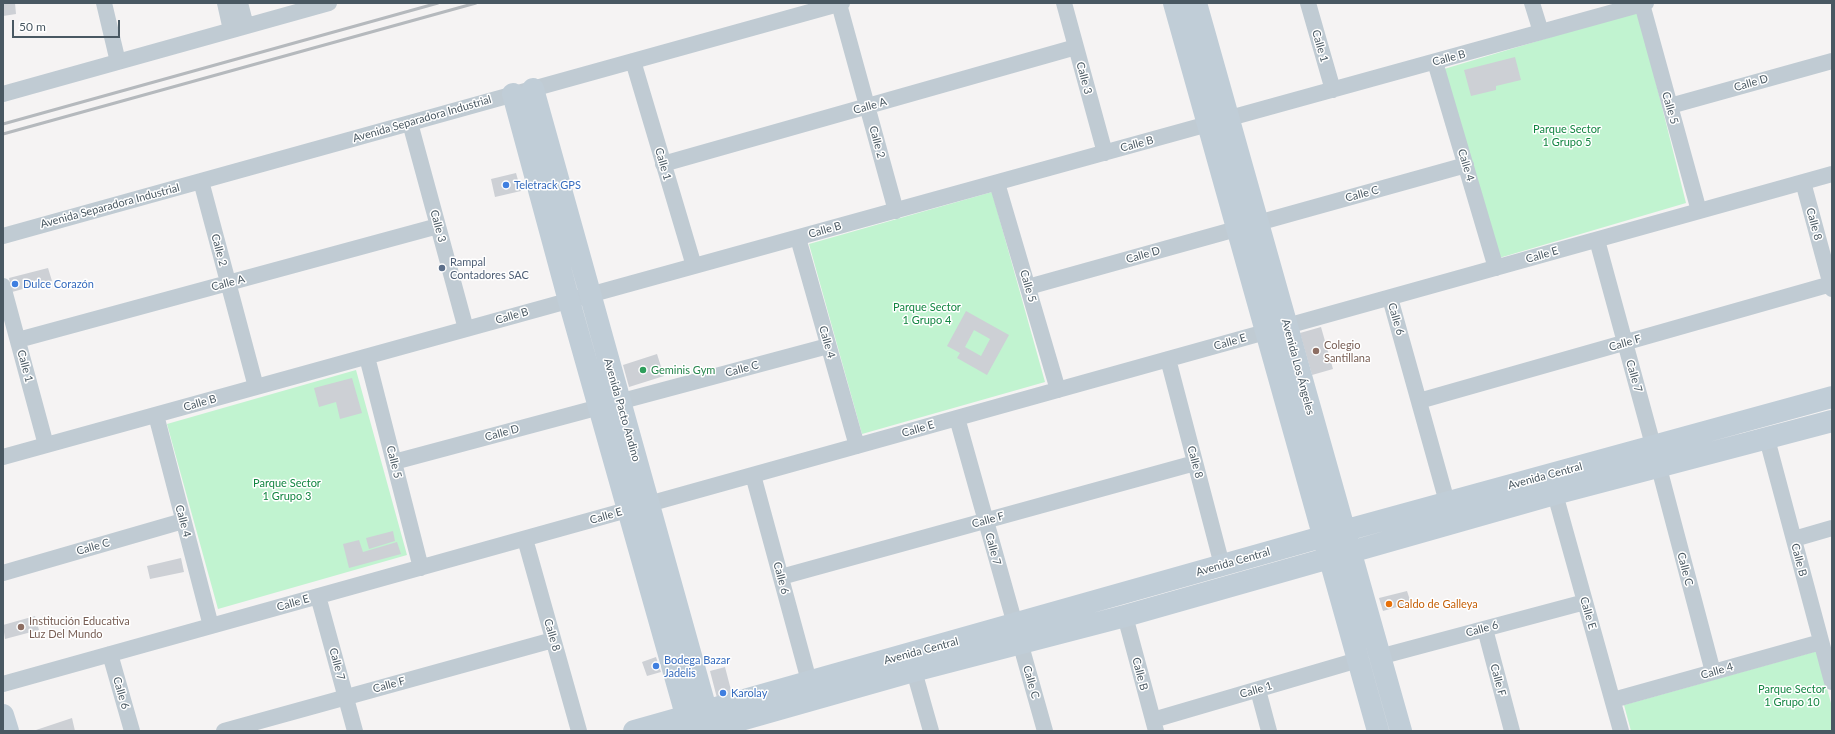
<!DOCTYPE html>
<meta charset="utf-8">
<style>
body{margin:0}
#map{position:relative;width:1835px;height:734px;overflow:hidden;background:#f5f3f3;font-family:Lato,sans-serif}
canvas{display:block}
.frame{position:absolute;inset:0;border:4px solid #495862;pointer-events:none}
.scale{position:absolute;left:12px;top:20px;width:108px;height:18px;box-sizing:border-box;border:2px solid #495862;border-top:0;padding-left:5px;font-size:12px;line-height:14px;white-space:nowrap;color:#495862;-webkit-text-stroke:3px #fff;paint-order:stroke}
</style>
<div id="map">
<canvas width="1835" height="734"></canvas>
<div class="frame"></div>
<div class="scale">50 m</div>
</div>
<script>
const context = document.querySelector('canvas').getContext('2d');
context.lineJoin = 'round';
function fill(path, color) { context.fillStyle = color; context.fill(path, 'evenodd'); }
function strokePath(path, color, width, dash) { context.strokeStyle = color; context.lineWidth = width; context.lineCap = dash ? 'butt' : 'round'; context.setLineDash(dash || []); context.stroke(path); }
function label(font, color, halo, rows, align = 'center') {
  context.font = font + ' Lato,sans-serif'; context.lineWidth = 3; context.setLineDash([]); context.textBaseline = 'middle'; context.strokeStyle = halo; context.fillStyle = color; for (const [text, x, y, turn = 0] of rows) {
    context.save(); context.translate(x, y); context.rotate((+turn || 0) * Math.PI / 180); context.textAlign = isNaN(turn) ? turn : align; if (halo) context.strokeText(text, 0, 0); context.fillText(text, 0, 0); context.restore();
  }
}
const green = new Path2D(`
 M1638,11L1686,203L1499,258L1444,69Z
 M992,192L1045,382L862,434L809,244Z
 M356,370L407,555L218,609L167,424Z
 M1817,651L1832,707V731H1631L1624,705Z`);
const building = new Path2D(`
 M3,3H15L16,14L3,16Z
 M1515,57L1521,80L1496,86V90L1471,96L1464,70Z
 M516,173L521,191L495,197L491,179Z
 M48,268L52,281L12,292L9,278Z
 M966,311L1009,335L987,375L957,358L960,353L947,346ZM974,330L990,339L981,356L965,347Z
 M1321,327L1333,369L1312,375L1300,333Z
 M657,354L664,376L629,387L623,365Z
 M352,378L362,413L340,419L336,402L319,407L314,388Z
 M393,531L395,541L369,549L366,538Z
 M359,540L363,552L397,542L401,554L349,568L343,544Z
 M181,558L184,572L150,579L147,566Z
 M1407,591L1411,603L1383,611L1379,598Z
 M35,616L39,630L5,639L3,625Z
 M656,657L661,672L647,676L642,662Z
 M725,667L732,694L717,698L710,671Z
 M72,718L75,731H33Z`);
const street = new Path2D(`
 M104,3L118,62
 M225,3L231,30
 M240,3L246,26
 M1064,3L1105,153
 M1308,3L1333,90
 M1532,3L1541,32
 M839,4L896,211
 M1642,4L1699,211
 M633,61L694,266
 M1435,62L1496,268
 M3,94L329,3
 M1670,106L1832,61
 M410,123L466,329
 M663,164L1076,47
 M201,181L256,387
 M1803,182L1832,289
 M997,183L1058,390
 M3,236L842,3
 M798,238L857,446
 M1597,240L1653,445L1713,672
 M3,286L46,445
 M1028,287L1466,165
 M1390,298L1447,502
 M18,340L438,226
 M367,357L421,568
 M1168,359L1222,565
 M1419,401L1831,284
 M156,415L211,626
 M957,418L1045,731
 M1767,439L1832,682
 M3,457L1646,3
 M394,462L828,346
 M753,475L809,681
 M1555,494L1621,731
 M525,539L579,731
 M1794,539L1832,528
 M3,573L183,521
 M781,577L1195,463
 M318,596L355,731
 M1125,616L1156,731
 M1485,629L1512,731
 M110,654L132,731
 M1379,657L1585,602
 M914,671L931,731
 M3,684L1832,174
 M1258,690L1269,731
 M1613,700L1821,642
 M1153,720L1358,660
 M224,731L553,640`);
const secondary = new Path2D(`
 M1174,3L1378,731
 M1196,3L1401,731
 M533,89L710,724
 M513,94L569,301L690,729
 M3,715L8,731
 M634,731L1343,531L1832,397
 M702,731L914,671L1125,616L1555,494L1832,421`);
const rail = new Path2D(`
 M3,124L438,3
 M3,134L476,3`);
const markers = [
 [506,185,4,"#3f7fe0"],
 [442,268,4,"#5c6f8a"],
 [15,284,4,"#3f7fe0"],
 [1316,351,4,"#8d6e63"],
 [643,370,4,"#2e9e5b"],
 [1389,604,4,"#e8710a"],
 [21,627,4,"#8d6e63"],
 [656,666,4,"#3f7fe0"],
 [723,693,4,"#3f7fe0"]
];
const streetNames = [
 ["Calle 1",1320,46,74],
 ["Calle B",1449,58,-15],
 ["Calle 3",1084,78,75],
 ["Calle D",1751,83,-16],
 ["Calle A",870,106,-16],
 ["Calle 5",1670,108,74],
 ["Avenida Separadora Industrial",422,119,-16],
 ["Calle 2",877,142,75],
 ["Calle B",1137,144,-15],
 ["Calle 1",663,164,74],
 ["Calle 4",1466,165,73],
 ["Calle C",1362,194,-15],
 ["Avenida Separadora Industrial",110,206,-15],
 ["Calle 8",1814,224,75],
 ["Calle 3",438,226,75],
 ["Calle B",825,230,-16],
 ["Calle 2",219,250,75],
 ["Calle D",1143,255,-16],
 ["Calle E",1542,255,-16],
 ["Calle A",228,283,-15],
 ["Calle 5",1028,286,74],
 ["Calle B",512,316,-16],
 ["Calle 6",1396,319,74],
 ["Calle 4",827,342,74],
 ["Calle E",1230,342,-16],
 ["Calle F",1625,343,-16],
 ["Calle 1",25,366,75],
 ["Avenida Los Ángeles",1298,367,75],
 ["Calle C",742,369,-15],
 ["Calle 7",1634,376,74],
 ["Calle B",200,403,-16],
 ["Avenida Pacto Andino",622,410,74],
 ["Calle E",918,429,-16],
 ["Calle D",502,433,-15],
 ["Calle 5",394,462,76],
 ["Calle 8",1195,462,75],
 ["Avenida Central",1545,476,-15],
 ["Calle E",606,516,-16],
 ["Calle F",988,520,-15],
 ["Calle 4",183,521,75],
 ["Calle C",93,547,-16],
 ["Calle 7",993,549,75],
 ["Calle B",1799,560,75],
 ["Avenida Central",1233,562,-16],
 ["Calle C",1685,569,75],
 ["Calle 6",781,578,75],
 ["Calle E",293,603,-16],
 ["Calle E",1588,613,74],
 ["Calle 6",1482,629,-15],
 ["Calle 8",552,635,74],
 ["Avenida Central",921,651,-15],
 ["Calle 7",337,664,75],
 ["Calle 4",1717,671,-16],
 ["Calle B",1140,674,75],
 ["Calle F",1498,680,75],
 ["Calle C",1031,682,74],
 ["Calle F",389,685,-15],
 ["Calle 1",1256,690,-16],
 ["Calle 6",121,693,74]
];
const parkNames = [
 ["Parque Sector",1567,129],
 ["1 Grupo 5",1567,142],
 ["Parque Sector",927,307],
 ["1 Grupo 4",927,320],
 ["Parque Sector",287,483],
 ["1 Grupo 3",287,496],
 ["Parque Sector",1792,689],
 ["1 Grupo 10",1792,702]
];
const shopNames = [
 ["Teletrack GPS",514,185],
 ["Dulce Corazón",23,284],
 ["Bodega Bazar",664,660],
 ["Jadelis",664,673],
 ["Karolay",731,693]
];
const serviceNames = [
 ["Rampal",450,262],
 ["Contadores SAC",450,275]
];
const educationNames = [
 ["Colegio",1324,345],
 ["Santillana",1324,358],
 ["Institución Educativa",29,621],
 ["Luz Del Mundo",29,634]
];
const leisureNames = [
 ["Geminis Gym",651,370]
];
const foodNames = [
 ["Caldo de Galleya",1397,604]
];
fill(green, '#c1f3d0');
fill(building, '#cdd0d5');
strokePath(street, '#c0cbd3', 16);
strokePath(secondary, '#c0cdd7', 22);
strokePath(rail, '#b5b9bd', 3);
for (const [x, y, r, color] of markers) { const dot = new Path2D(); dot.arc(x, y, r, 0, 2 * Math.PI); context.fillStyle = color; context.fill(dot); strokePath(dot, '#fff', 1.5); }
label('11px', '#495862', '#fff', streetNames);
label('11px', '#128541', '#fff', parkNames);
label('11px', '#366cbe', '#fff', shopNames, 'left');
label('11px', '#4e5e75', '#fff', serviceNames, 'left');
label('11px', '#785e54', '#fff', educationNames, 'left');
label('11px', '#27864d', '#fff', leisureNames, 'left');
label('11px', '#c56008', '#fff', foodNames, 'left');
</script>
